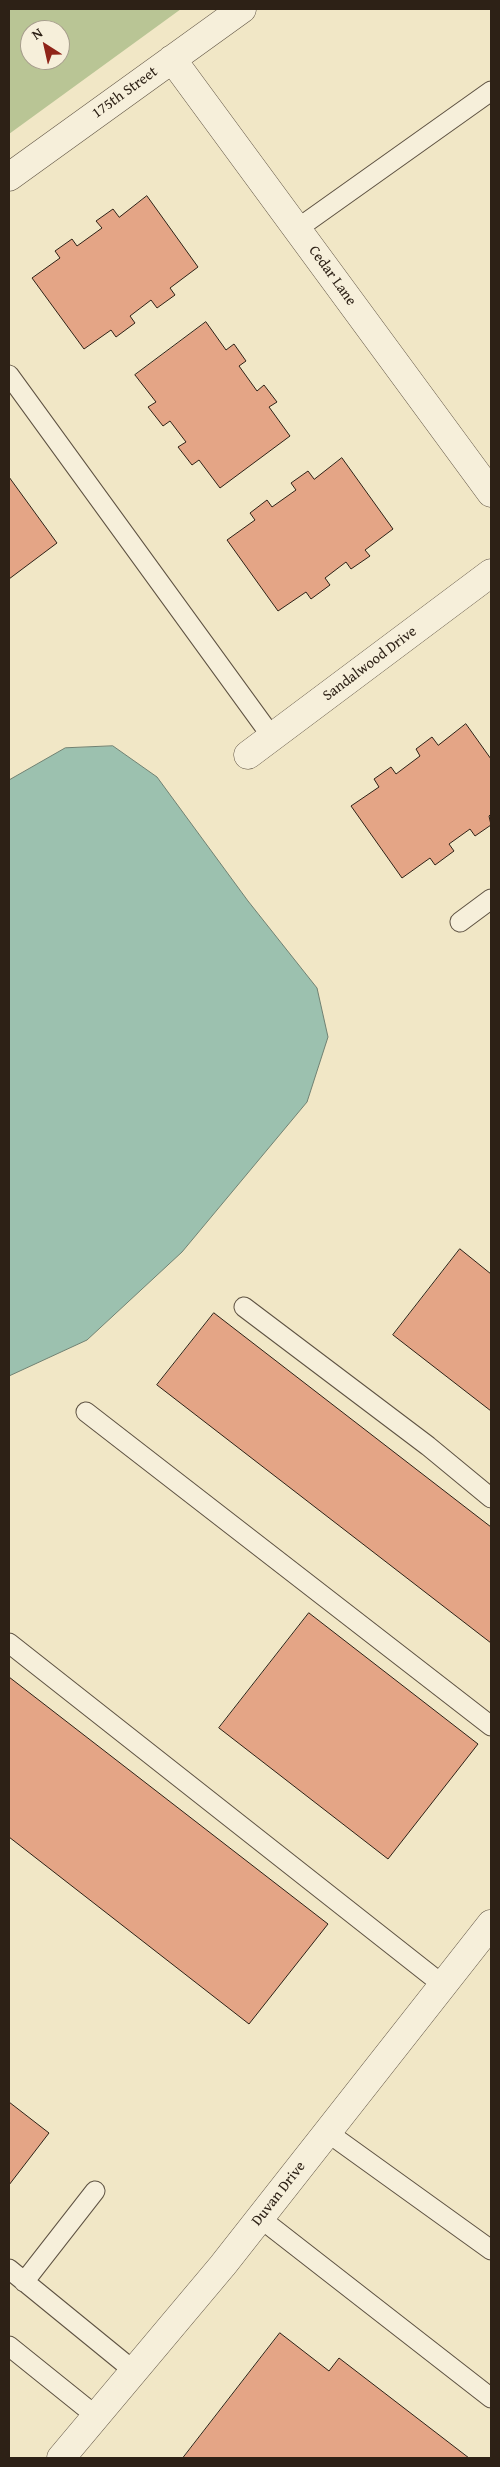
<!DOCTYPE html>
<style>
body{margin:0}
#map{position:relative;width:500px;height:2467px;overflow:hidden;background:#f1e7c6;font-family:"Gentium Book Plus",serif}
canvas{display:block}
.frame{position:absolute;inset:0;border:10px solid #2d2116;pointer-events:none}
.north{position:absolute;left:20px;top:20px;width:50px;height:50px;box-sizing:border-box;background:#f6efda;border:1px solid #a69d8c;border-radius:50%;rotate:325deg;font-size:14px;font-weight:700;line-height:20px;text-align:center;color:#2d2116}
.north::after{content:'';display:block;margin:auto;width:18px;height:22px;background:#8f2418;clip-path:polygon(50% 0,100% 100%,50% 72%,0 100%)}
</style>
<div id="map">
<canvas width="500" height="2467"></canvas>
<div class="frame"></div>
<div class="north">N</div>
</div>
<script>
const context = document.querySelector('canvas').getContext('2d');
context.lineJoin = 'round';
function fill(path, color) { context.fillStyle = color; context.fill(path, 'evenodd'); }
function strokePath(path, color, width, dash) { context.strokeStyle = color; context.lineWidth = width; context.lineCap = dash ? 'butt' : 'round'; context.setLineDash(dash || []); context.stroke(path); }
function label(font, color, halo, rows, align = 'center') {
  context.font = font + ' "Gentium Book Plus",serif'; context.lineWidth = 4; context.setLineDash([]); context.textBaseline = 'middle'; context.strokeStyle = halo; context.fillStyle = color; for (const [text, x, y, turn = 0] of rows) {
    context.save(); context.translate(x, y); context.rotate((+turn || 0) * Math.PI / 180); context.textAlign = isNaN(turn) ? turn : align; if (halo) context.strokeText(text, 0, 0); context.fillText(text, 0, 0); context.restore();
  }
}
const green = new Path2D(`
 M9,9H181L9,134ZM30,30H60V60H30Z`);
const water = new Path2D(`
 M113,746L157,777L248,901L317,988L328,1037L307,1102L182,1252L87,1340L9,1376V780L65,748Z`);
const building = new Path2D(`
 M147,196L198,267L170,288L175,295L157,308L151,300L130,316L135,323L116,337L111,330L84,349L32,278L60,258L55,251L72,239L77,246L102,228L96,221L113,209L119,217Z
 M206,322L226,350L234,344L246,361L239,366L257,391L264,385L277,402L269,407L290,436L220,488L199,460L192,465L178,447L186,442L170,421L163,426L148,407L156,402L135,375Z
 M342,458L393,529L365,550L370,556L351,569L346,562L325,578L330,585L311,599L306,592L278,611L227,540L255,520L250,513L267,500L272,507L296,490L291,483L308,471L314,479Z
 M9,477L57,543L9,579Z
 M466,724L491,759V814L489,816L491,825L475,836L470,829L449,844L454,851L435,865L430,858L402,878L351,806L379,787L374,779L391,767L396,774L420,756L416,749L432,737L438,745Z
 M460,1249L491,1274V1411L393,1335Z
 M214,1313L491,1527V1643L157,1385Z
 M309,1613L478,1744L388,1859L219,1728Z
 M9,1677L328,1924L249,2024L9,1837Z
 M9,2102L49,2133L9,2185Z
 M280,2333L329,2371L339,2358L469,2458H183Z`);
const service = new Path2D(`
 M297,229L491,91
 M9,375L272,737
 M460,922L491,899
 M244,1307L428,1446L491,1498
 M86,1412L491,1726
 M9,1643L443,1985
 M327,2132L491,2250
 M260,2218L491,2398
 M9,2269L134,2371
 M24,2282L95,2191
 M9,2346L96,2416`);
const minor = new Path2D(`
 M172,59L491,493
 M9,177L242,9
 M248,755L491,573
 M61,2458L223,2265L491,1924`);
const streetNames = [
 ["175th Street",125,93,-36],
 ["Cedar Lane",332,276,54],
 ["Sandalwood Drive",370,664,-37],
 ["Duvan Drive",279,2194,-52]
];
fill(green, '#b9c595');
fill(water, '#9cc1af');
strokePath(water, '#708172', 1);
fill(building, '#e4a586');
strokePath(building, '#2d2116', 1);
strokePath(service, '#5e5242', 21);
strokePath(minor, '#5e5242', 29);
strokePath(service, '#f6efda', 19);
strokePath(minor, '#f6efda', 28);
label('15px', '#2d2116', '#f6efda', streetNames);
</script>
